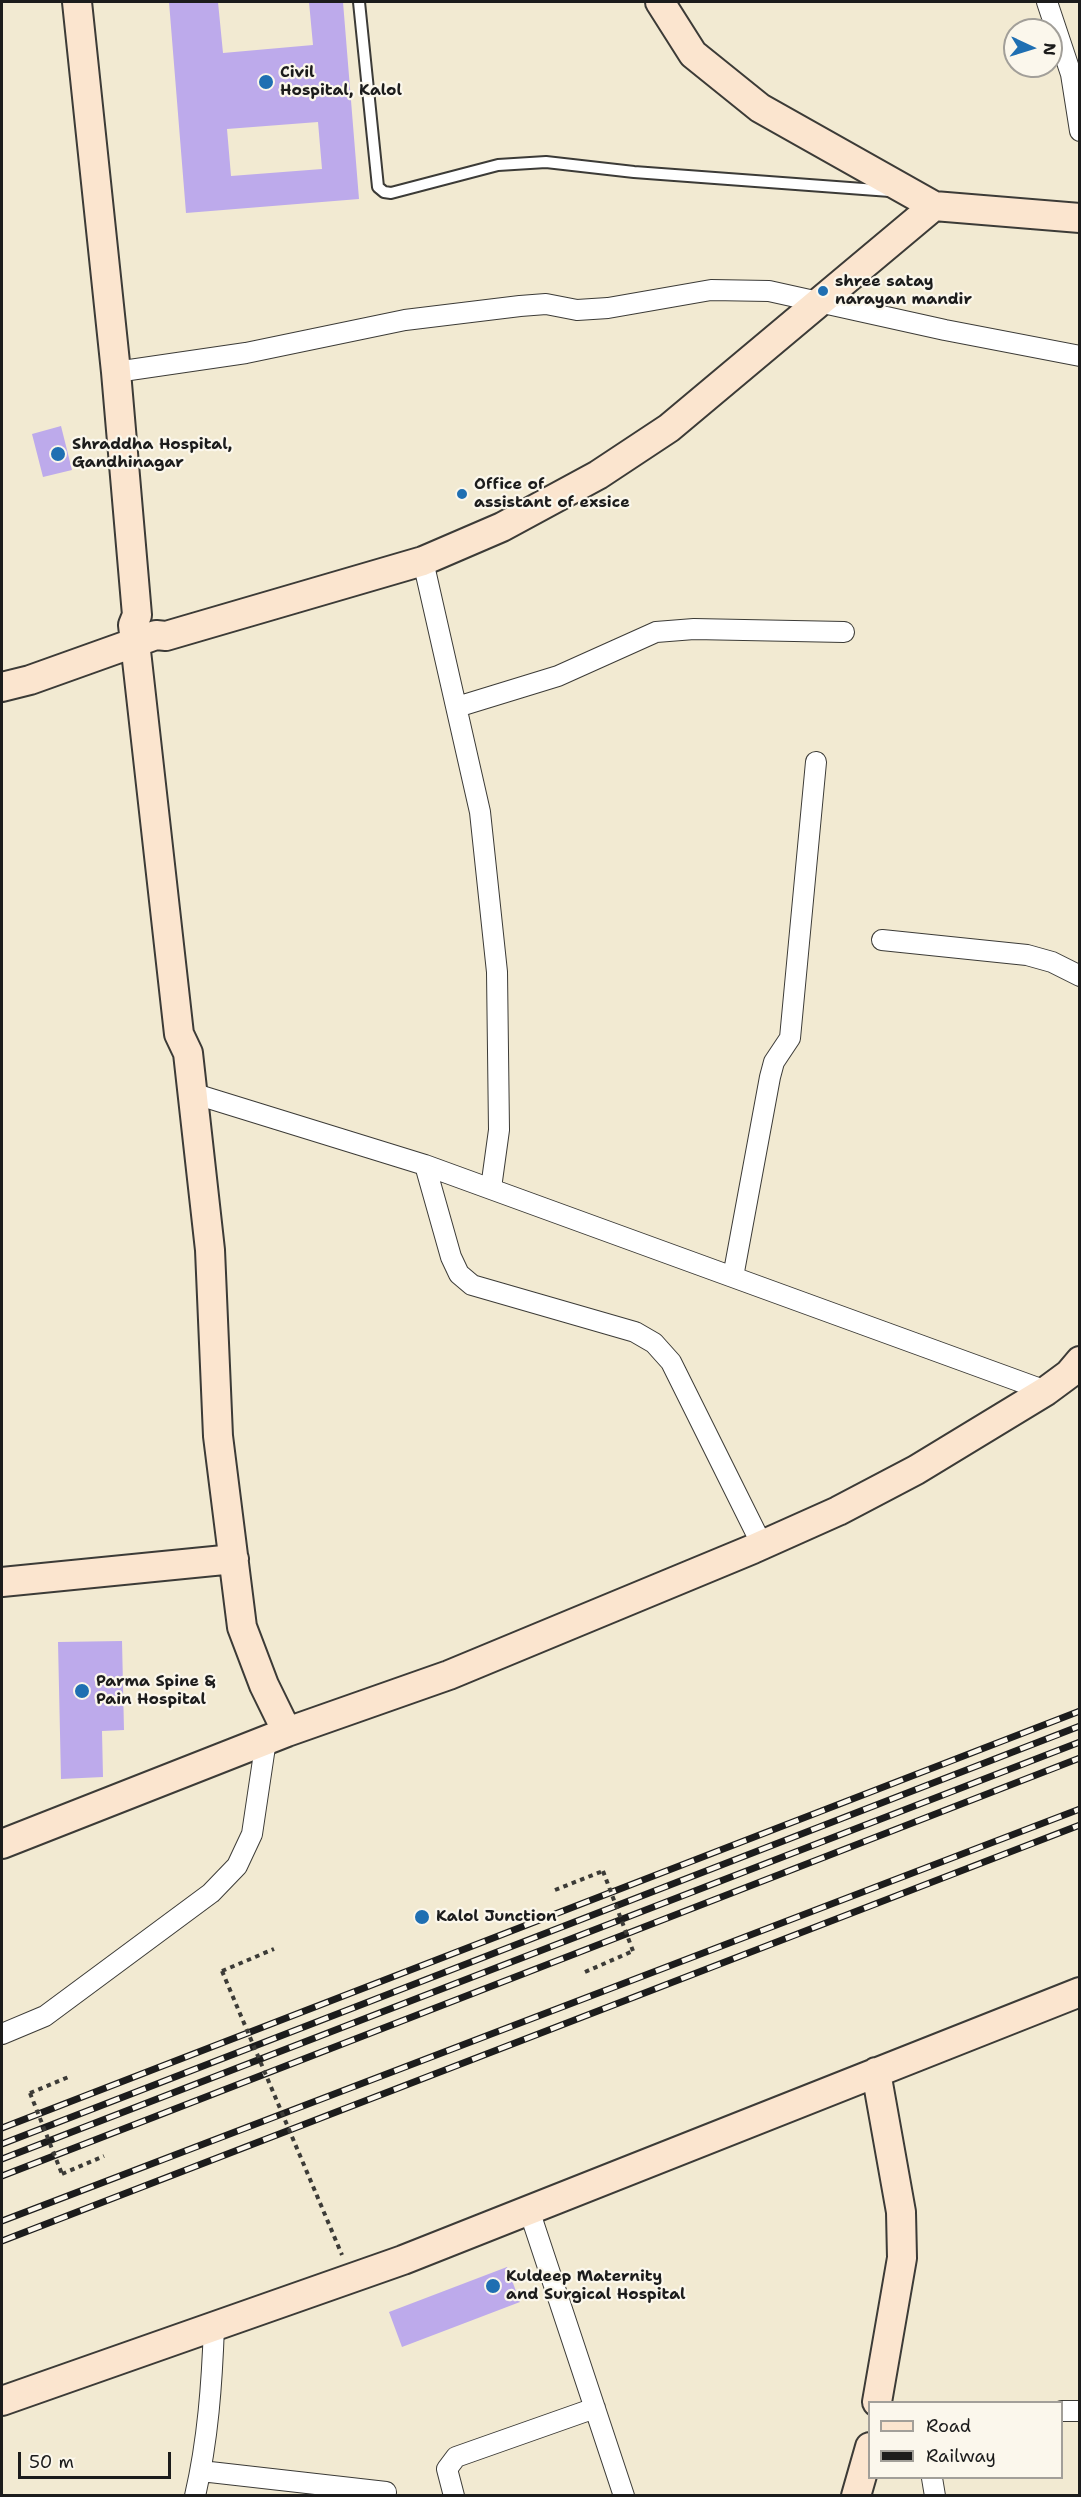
<!DOCTYPE html>
<style>
body{margin:0}
#map{position:relative;width:1081px;height:2497px;overflow:hidden;background:#f2ead2;font-family:"Shantell Sans",sans-serif}
canvas{display:block}
.frame{position:absolute;inset:0;border:3px solid #1c1c1c;pointer-events:none}
.legend{position:absolute;left:868px;top:2401px;width:195px;height:78px;box-sizing:border-box;background:#fbf7ec;border:2px solid #a29f99;margin:0;padding:8px 10px;list-style:none;font-size:18px;color:#1c1c1c}
.legend li{display:flex;align-items:center;gap:12px;height:30px}
.legend b{width:30px;border:2px solid #a29f99}
.north{position:absolute;left:1003px;top:18px;width:60px;height:60px;box-sizing:border-box;background:#fbf7ec;border:2px solid #a29f99;border-radius:50%;rotate:94deg;font-size:16px;font-weight:700;line-height:24px;text-align:center;color:#1c1c1c}
.north::after{content:'';display:block;margin:auto;width:21px;height:27px;background:#1f6fb2;clip-path:polygon(50% 0,100% 100%,50% 72%,0 100%)}
.scale{position:absolute;left:18px;top:2452px;width:153px;height:27px;box-sizing:border-box;border:3px solid #1c1c1c;border-top:0;padding-left:8px;font-size:18px;line-height:21px;white-space:nowrap;color:#1c1c1c;-webkit-text-stroke:4px #fbf7ec;paint-order:stroke}
</style>
<div id="map">
<canvas width="1081" height="2497"></canvas>
<div class="frame"></div>
<ul class="legend">
<li><b style="height:8px;background:#fbe5cf"></b>Road</li>
<li><b style="height:8px;background:#1c1c1c"></b>Railway</li>
</ul>
<div class="north">N</div>
<div class="scale">50 m</div>
</div>
<script>
const context = document.querySelector('canvas').getContext('2d');
context.lineJoin = 'round';
function fill(path, color) { context.fillStyle = color; context.fill(path, 'evenodd'); }
function strokePath(path, color, width, dash) { context.strokeStyle = color; context.lineWidth = width; context.lineCap = dash ? 'butt' : 'round'; context.setLineDash(dash || []); context.stroke(path); }
function label(font, color, halo, rows, align = 'center') {
  context.font = font + ' "Shantell Sans",sans-serif'; context.lineWidth = 4.5; context.setLineDash([]); context.textBaseline = 'middle'; context.strokeStyle = halo; context.fillStyle = color; for (const [text, x, y, turn = 0] of rows) {
    context.save(); context.translate(x, y); context.rotate((+turn || 0) * Math.PI / 180); context.textAlign = isNaN(turn) ? turn : align; if (halo) context.strokeText(text, 0, 0); context.fillText(text, 0, 0); context.restore();
  }
}
const building = new Path2D(`
 M169,2H218L223,53L313,45L309,2H343L359,199L186,213ZM318,122L322,169L231,176L227,129Z
 M61,426L72,470L43,477L32,434Z
 M122,1641L124,1730L102,1731L103,1777L61,1779L58,1642Z
 M507,2267L520,2302L402,2347L389,2312Z`);
const path = new Path2D(`
 M555,1890L603,1871
 M222,1971L274,1949
 M585,1972L633,1951
 M30,2093L71,2076
 M62,2174L104,2156`);
const lane = new Path2D(`
 M359,2L378,187L384,192L391,193L498,165L546,162L634,172L890,191`);
const street = new Path2D(`
 M1047,2L1071,74L1080,131
 M116,372L246,353L405,320L520,306L546,304L577,310L608,308L711,290L769,291L945,330L1080,356
 M423,561L480,812L497,972L499,1130L491,1188
 M457,707L558,676L656,632L694,629L844,632
 M882,940L1027,955L1052,962L1080,976
 M192,1093L425,1165L1046,1391
 M425,1165L451,1257L459,1274L472,1285L635,1332L654,1343L671,1362L762,1545
 M733,1277L770,1077L774,1062L790,1038L816,762
 M2,2034L45,2016L211,1893L237,1866L252,1834L266,1740
 M529,2210L624,2496
 M1062,2411H1080
 M201,2471L386,2492
 M932,2478L935,2496
 M195,2496C208,2440 212,2383 214,2326
 M454,2496L447,2469L456,2457L595,2408`);
const secondary = new Path2D(`
 M77,2L116,372L137,615L133,625L135,642L179,1034L188,1053L210,1250L218,1436L242,1627L264,1685L287,1732
 M660,2L693,54L760,108L934,206
 M2,687L30,680L156,635L166,636L423,561L502,527L598,475L669,428L934,206L1080,218
 M2,1582L234,1559
 M2,1844L287,1732L449,1675L753,1549L838,1511L916,1470L1046,1391L1069,1374L1080,1361
 M876,2072L901,2212L902,2258L877,2402
 M2,2401L403,2260L1080,1992
 M856,2496L870,2447`);
const rail = new Path2D(`
 M2,2128L1080,1711
 M2,2144L1080,1726
 M2,2159L1080,1742
 M2,2176L1080,1758
 M2,2221L1080,1809
 M2,2241L1080,1825`);
const pathBridge = new Path2D(`
 M603,1871L633,1951
 M222,1971L342,2255
 M30,2093L62,2174`);
const markers = [
 [266,82,8,"#1f6fb2"],
 [823,291,6,"#1f6fb2"],
 [58,454,8,"#1f6fb2"],
 [462,494,6,"#1f6fb2"],
 [82,1691,8,"#1f6fb2"],
 [422,1917,8,"#1f6fb2"],
 [493,2286,8,"#1f6fb2"]
];
const poiNames = [
 ["Civil",280,73],
 ["Hospital, Kalol",280,91],
 ["shree satay",835,282],
 ["narayan mandir",835,300],
 ["Shraddha Hospital,",72,445],
 ["Gandhinagar",72,463],
 ["Office of",474,485],
 ["assistant of exsice",474,503],
 ["Parma Spine &",96,1682],
 ["Pain Hospital",96,1700],
 ["Kalol Junction",436,1917],
 ["Kuldeep Maternity",506,2277],
 ["and Surgical Hospital",506,2295]
];
fill(building, '#bdaaeb');
strokePath(lane, '#3c3b37', 14);
strokePath(street, '#3c3b37', 22);
strokePath(secondary, '#3c3b37', 32);
strokePath(path, '#3c3b37', 4, [4.5, 4.5]);
strokePath(lane, '#fff', 10);
strokePath(street, '#fff', 20);
strokePath(secondary, '#fbe5cf', 28);
strokePath(rail, '#1c1c1c', 7);
strokePath(rail, '#fbf7ec', 4.5, [14]);
strokePath(pathBridge, '#3c3b37', 4, [4.5, 4.5]);
for (const [x, y, r, color] of markers) { const dot = new Path2D(); dot.arc(x, y, r, 0, 2 * Math.PI); context.fillStyle = color; context.fill(dot); strokePath(dot, '#fbf7ec', 2); }
label('bold 16px', '#1c1c1c', '#fbf7ec', poiNames, 'left');
</script>
